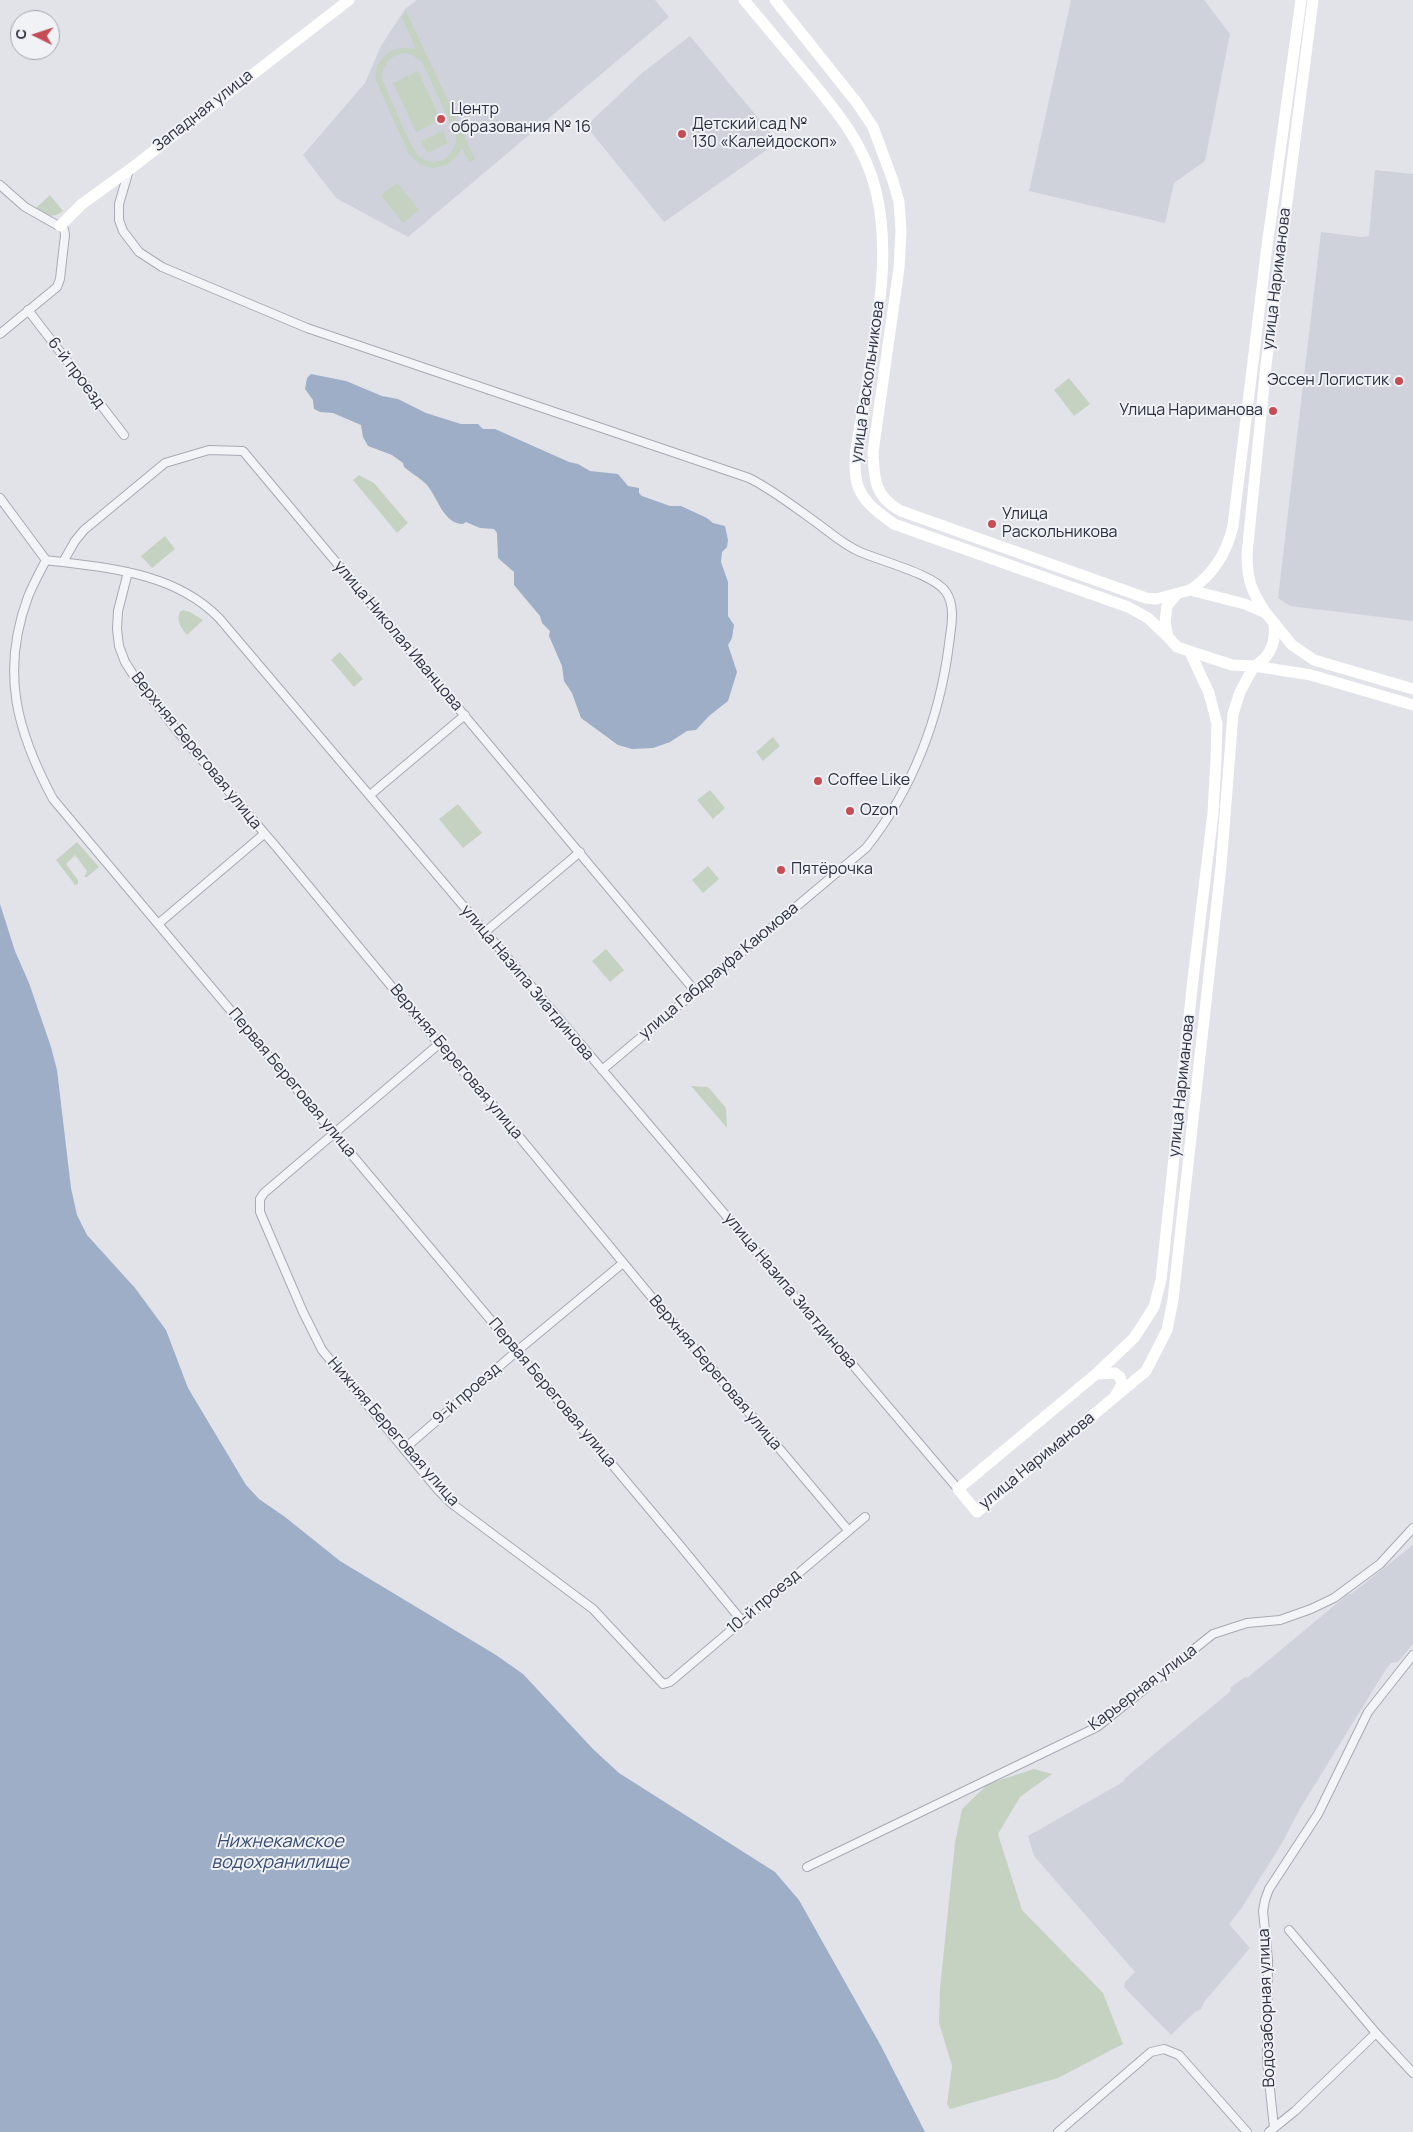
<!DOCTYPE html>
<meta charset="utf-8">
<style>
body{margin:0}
#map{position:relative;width:1413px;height:2132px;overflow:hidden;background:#e1e3e9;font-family:Manrope,sans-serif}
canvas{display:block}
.north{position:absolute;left:10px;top:10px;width:50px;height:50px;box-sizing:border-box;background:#f0f2f6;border:1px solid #a1a4ad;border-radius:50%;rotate:274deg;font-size:14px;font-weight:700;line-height:20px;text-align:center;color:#2a303f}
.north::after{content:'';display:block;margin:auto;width:18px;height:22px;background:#c64d54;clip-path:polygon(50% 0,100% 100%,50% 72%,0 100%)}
</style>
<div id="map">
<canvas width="1413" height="2132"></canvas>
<div class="north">С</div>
</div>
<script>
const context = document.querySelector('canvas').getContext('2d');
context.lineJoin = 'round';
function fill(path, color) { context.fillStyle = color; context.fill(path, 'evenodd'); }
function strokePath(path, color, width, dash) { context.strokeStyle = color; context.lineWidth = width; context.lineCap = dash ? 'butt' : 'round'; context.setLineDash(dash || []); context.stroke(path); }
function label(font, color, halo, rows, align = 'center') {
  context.font = font + ' Manrope,sans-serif'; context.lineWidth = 4; context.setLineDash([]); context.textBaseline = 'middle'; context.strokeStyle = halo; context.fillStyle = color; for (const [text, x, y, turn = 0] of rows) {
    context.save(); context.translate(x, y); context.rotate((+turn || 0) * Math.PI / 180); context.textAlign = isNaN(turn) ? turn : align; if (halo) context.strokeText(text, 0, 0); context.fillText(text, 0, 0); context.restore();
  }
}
const built = new Path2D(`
 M417,0H655L669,17L408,237L336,198L303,155L365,83L381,46L405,9Z
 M1071,0H1204L1230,34L1205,161L1174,183L1165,223L1029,191Z
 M690,36L778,142L664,222L586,126L641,74Z
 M1375,170L1413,174V621L1290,606L1278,598L1321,232L1360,237L1369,236Z
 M1413,1545V1644L1398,1662L1391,1663L1386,1669L1301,1807L1282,1843L1241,1909L1229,1924L1250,1948L1204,2002L1201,2009L1195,2012L1171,2035L1124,1987L1125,1982L1135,1972L1034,1856L1028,1836L1123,1782L1125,1778L1231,1691L1230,1688L1245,1677L1247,1678L1347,1595L1351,1594Z`);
const green = new Path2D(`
 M406,11L475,159L469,162L462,148L458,155L447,165L433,168L419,164L409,154L375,79C376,55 394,44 416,49L402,18ZM407,53L412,55L422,62L456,135C458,154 437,171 420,157C410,148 389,94 382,79C382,63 391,54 407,53Z
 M418,71L441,120L416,132L393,83Z
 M443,131L448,143L427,153L421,141Z
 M397,183L419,210L403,223L381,195Z
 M50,195L63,211C52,219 45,216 35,209Z
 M1069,378L1090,404L1074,416L1054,390Z
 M359,475L374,483L408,523L397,533L353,480Z
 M165,536L175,549L152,568L141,556Z
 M183,610L190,612L203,620L187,635C181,628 176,622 180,612Z
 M340,652L363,679L354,687L331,660Z
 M773,737L780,746L763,761L756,752Z
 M710,790L725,808L713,819L697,800Z
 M458,804L482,833L463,848L439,819Z
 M77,842L99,867L87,877H84L87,871L75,855L66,864L78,880V884L75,885L56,860Z
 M708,866L719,879L703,893L692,880Z
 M606,949L624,970L610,982L592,961Z
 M691,1086L708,1087L726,1108L727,1128Z
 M1034,1769L1052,1774L1020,1797L998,1834L1022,1910L1103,1993L1123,2044L1058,2078L950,2109L947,2104L952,2066L939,2023L940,1988L955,1843L962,1809L988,1784Z`);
const water = new Path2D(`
 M311,374L346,381L382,396L398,399L426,413L461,424H478L483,429H495L569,462L578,464L590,471L618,474L628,486L639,488V493L642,496L670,506H681L707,518L713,523L725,526L728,540L727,547L722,552L721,562L728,582V616L734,625L732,638L728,645L737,672L728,701L709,716L696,730L687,731L670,742L653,748L632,749L618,745L581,718L572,693L564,681L562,666L549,636L550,631L542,623L540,616L514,585V572L498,558L497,533L494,529L480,528L466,522L463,524C443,524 438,497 426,484C420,478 411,473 404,467L403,463L392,455L368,446L363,437L361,425L333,413L320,412L314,409L313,400L305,389L307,378Z
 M0,904L15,951L29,983L51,1047L57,1070L71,1188L77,1215L87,1235L135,1288L166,1330L188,1388L246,1485L259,1499L285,1517L340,1561L496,1655L523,1674L593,1749L619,1773L775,1872L799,1900L881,2046L925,2132H0Z`);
const street = new Path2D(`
 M129,170L119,204V220L123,231L139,252L162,267L307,328L749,478C775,491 797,509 821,526C833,535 845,545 858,551C880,561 934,574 946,592C956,607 951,627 949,644C940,717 913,789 866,848L602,1070
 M0,185L25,207L64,229L65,235L60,279L57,287L0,334
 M28,310L124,435
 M0,498L46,560
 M46,560C108,568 174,572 219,618L958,1489
 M46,560C40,572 33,584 28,597C0,672 17,732 53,799L678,1543L742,1621
 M63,562L75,541L84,530L165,463L209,450L243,451L695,991
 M128,572L118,611L117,629L119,646L125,662L134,676L178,732L278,849L439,1044L493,1105L649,1294L848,1530
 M370,795L465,715
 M158,924L264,834
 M485,932L580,852
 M439,1044L264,1193L260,1199V1212L303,1312L322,1350L438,1490L451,1503L593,1609L663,1684L670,1682L865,1517
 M404,1449L517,1351L623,1263
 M807,1867L1097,1727L1213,1634L1247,1623L1280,1620L1311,1609L1334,1598L1380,1564L1413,1528
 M1289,1930L1376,2033L1413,2073
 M1274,2128L1267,2061L1268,1960L1263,1911L1265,1900L1269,1889L1318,1814L1368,1712L1413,1655
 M1058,2132L1151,2052L1164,2049L1179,2055L1247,2132
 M1269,2132L1295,2111L1376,2033`);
const secondary = new Path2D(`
 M744,0C764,24 784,48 805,73C835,109 865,144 876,191C893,261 874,338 863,408C860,431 851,460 857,483C862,502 880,514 894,524L1128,607L1148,618L1168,637
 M775,0L857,103L873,127L893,181L899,202L901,231L899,268L873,452C874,480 875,497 901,511L1146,598L1156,599L1190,590L1245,604L1266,613L1292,645L1314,660L1413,689
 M60,226L82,204L129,170L349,0
 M1190,590C1213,575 1227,552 1233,526L1267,246L1301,0
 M1177,594L1167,606L1165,622L1168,637L1177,647L1232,665L1254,666L1311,675L1413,705
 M1266,613C1252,592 1247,581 1247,554L1266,365L1313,0
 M1190,652L1209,693L1217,724L1216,759L1213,813L1193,979L1161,1280L1154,1307L1134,1338L1096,1374L958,1489L977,1512L1146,1371L1167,1330L1173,1300L1221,866L1233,714L1240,692L1254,666
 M1254,666C1271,657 1276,642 1274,624
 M1096,1374L1115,1373L1120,1377L1122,1384L1116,1395`);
const markers = [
 [441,119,5,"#c64d54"],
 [682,134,5,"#c64d54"],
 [1399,381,5,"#c64d54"],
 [1273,411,5,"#c64d54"],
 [992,524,5,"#c64d54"],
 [818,781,5,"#c64d54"],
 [850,811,5,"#c64d54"],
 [781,870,5,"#c64d54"]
];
const poiNames = [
 ["Центр",451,110],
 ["образования № 16",451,128],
 ["Детский сад №",692,125],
 ["130 «Калейдоскоп»",692,143],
 ["Эссен Логистик",1389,381,"right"],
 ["Улица Нариманова",1263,411,"right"],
 ["Улица",1002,515],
 ["Раскольникова",1002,533],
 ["Coffee Like",828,781],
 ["Ozon",860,811],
 ["Пятёрочка",791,870]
];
const streetNames = [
 ["Западная улица",203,111,-38],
 ["улица Нариманова",1277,279,-83],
 ["6-й проезд",76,373,53],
 ["улица Раскольникова",868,382,-82],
 ["улица Николая Иванцова",398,636,50],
 ["Верхняя Береговая улица",196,751,51],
 ["улица Габдрауфа Каюмова",719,971,-40],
 ["улица Назипа Зиатдинова",527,983,50],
 ["Верхняя Береговая улица",456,1062,50],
 ["Первая Береговая улица",292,1083,50],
 ["улица Нариманова",1182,1086,-84],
 ["улица Назипа Зиатдинова",790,1291,50],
 ["Верхняя Береговая улица",715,1373,50],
 ["Первая Береговая улица",552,1393,50],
 ["9-й проезд",467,1394,-41],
 ["Нижняя Береговая улица",393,1432,49],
 ["улица Нариманова",1037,1461,-39],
 ["10-й проезд",764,1602,-40],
 ["Карьерная улица",1143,1688,-37],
 ["Водозаборная улица",1267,2008,-92]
];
const waterNames = [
 ["Нижнекамское",280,1842],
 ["водохранилище",280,1863]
];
fill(built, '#cfd2da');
fill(green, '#c5d2c2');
fill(water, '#9eaec6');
strokePath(street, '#a6aab3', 10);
strokePath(street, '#f3f4f7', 8);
strokePath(secondary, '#fff', 11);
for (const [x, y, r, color] of markers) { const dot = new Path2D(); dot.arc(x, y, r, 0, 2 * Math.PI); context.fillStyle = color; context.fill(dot); strokePath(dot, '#f0f2f6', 2); }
label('16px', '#2a303f', '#f0f2f6', poiNames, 'left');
label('16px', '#2a303f', '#f0f2f6', streetNames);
label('italic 18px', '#374b71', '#f0f2f6', waterNames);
</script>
